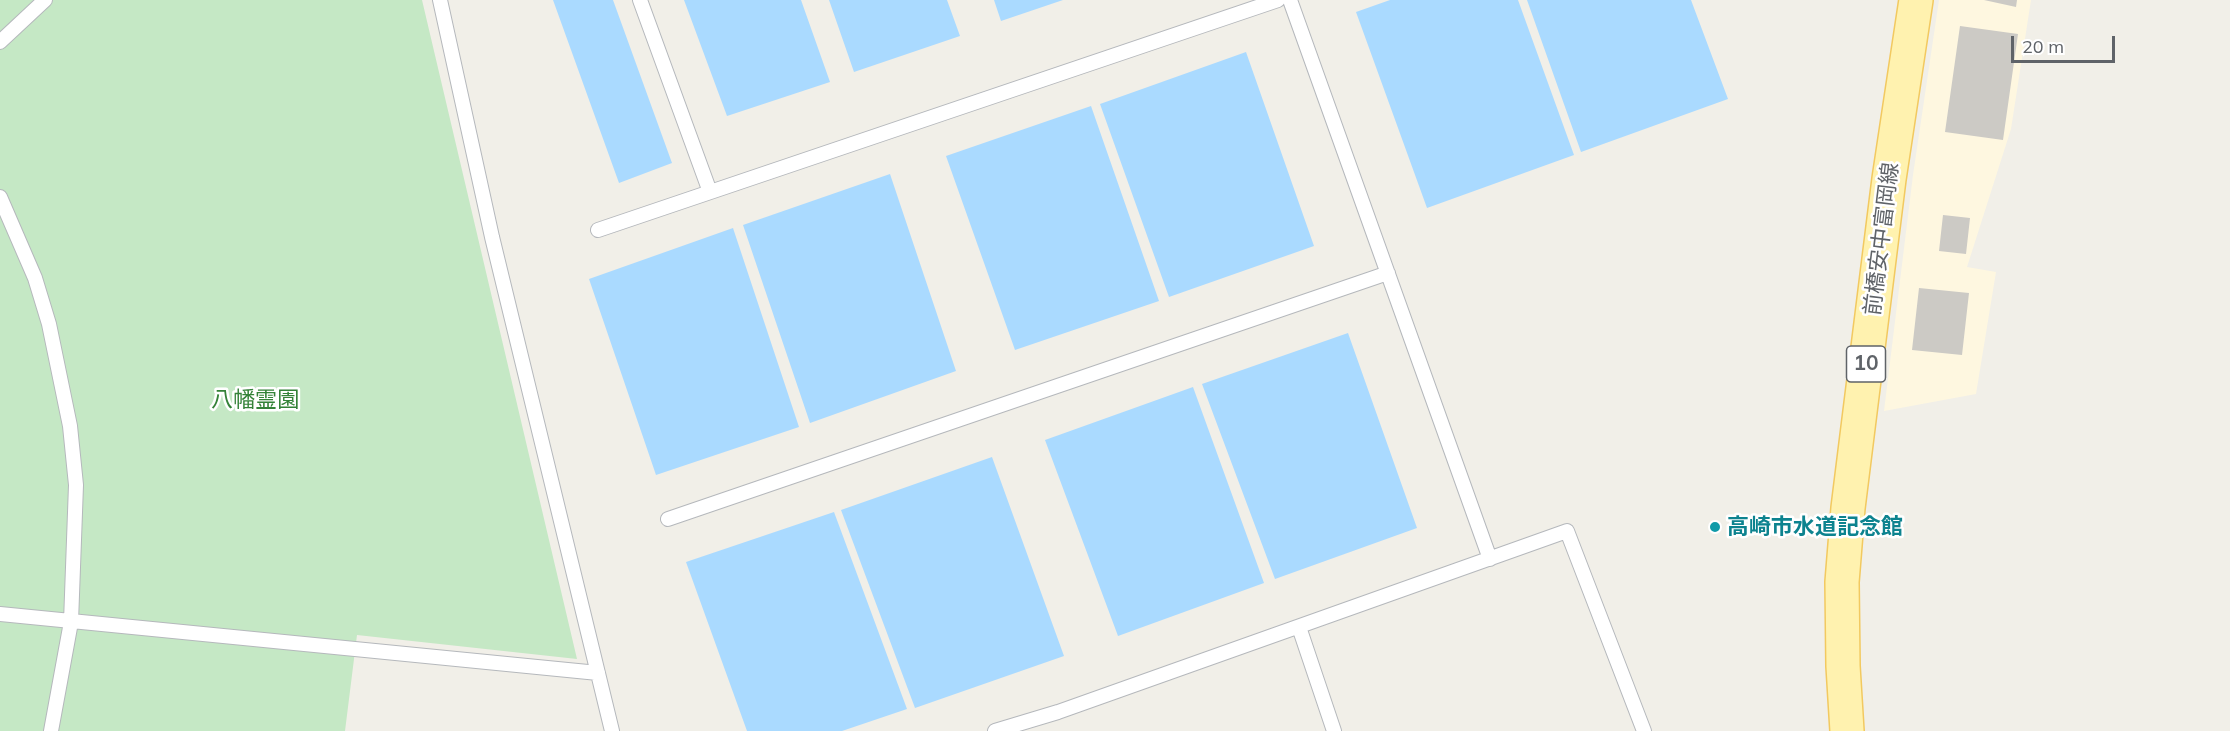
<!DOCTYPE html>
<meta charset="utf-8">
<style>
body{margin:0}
#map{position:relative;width:2230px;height:731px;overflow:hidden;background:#f1efe8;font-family:Mulish,sans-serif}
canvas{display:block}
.scale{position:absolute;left:2011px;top:36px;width:104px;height:27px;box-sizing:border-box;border:3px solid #5f6368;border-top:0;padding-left:8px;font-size:18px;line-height:21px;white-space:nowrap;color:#5f6368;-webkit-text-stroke:4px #fff;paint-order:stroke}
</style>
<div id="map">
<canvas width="2230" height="731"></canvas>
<div class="scale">20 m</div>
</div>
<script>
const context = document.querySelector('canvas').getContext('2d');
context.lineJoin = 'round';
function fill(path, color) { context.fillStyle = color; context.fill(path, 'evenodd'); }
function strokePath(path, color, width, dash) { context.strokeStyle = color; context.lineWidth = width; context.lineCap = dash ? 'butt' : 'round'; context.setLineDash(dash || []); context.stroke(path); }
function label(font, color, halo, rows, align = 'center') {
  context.font = font + ' Mulish,"Noto Sans JP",sans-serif'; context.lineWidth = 5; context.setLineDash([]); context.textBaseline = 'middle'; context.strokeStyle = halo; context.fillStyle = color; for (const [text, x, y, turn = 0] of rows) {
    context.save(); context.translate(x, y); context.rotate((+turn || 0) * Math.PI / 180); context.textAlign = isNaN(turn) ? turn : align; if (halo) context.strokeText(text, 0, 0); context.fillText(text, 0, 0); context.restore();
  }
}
const commercial = new Path2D(`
 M1939,0H2031L2011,129L1967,267L1996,272L1976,394L1884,411L1913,175Z`);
const green = new Path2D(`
 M0,0H422L577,659L357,635L345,731H0Z`);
const water = new Path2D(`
 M553,0H613L672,163L619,183Z
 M684,0H801L830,82L727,116Z
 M829,0H947L960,36L854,72Z
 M994,0H1063L1001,21Z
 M1390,0H1518L1574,155L1427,208L1356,12Z
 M1527,0H1691L1728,99L1581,152Z
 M1246,52L1314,246L1169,297L1100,104Z
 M1091,106L1159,301L1015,350L946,156Z
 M890,174L956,371L810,423L743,225Z
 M733,228L799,427L656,475L589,279Z
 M1348,333L1417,528L1275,579L1202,384Z
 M1193,387L1264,583L1118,636L1045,440Z
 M992,457L1064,656L915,708L841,510Z
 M834,512L907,709L842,731H747L686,562Z`);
const building = new Path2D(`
 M1984,0H2017L2016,7Z
 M1960,26L2018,34L2003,140L1945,132Z
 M1943,215L1970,218L1966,254L1939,251Z
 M1919,288L1969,293L1962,355L1912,350Z`);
const lane = new Path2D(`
 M440,0L492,237L612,731
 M640,0L710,192
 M1290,0L1490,559
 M0,42L45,0
 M0,197L35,278L49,324L70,426L76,485L71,622L51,731
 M598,230L1278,0
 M668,519L1388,273
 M0,614L598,673
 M1299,627L1334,731
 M995,731L1058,712L1567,531L1644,731`);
const primary = new Path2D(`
 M1847,731L1843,666L1842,582L1848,508L1889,179L1916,0`);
const markers = [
 [1715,527,6,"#0f9aa8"]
];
const shields = [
 [1866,364,39]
];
const shieldNames = [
 ["10",1866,364]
];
const streetNames = [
 ["前橋安中富岡線",1882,239,-83]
];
const parkNames = [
 ["八幡霊園",255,400]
];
const cultureNames = [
 ["高崎市水道記念館",1727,527]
];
fill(commercial, '#fef7e0');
fill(green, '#c5e8c5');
fill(water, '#aadaff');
fill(building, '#cccac5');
strokePath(lane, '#b5b8bc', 16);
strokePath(primary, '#f2c960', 36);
strokePath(lane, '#fff', 14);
strokePath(primary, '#fff2af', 33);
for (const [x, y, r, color] of markers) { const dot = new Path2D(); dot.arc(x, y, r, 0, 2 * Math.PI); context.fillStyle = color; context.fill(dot); strokePath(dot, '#fff', 2); }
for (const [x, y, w] of shields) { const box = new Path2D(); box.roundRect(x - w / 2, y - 18, w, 36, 4.5); context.fillStyle = '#fff'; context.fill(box); strokePath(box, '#5f6368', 1.5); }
label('bold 21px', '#5f6368', null, shieldNames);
label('22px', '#5f6368', '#fff', streetNames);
label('22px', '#348238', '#fff', parkNames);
label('bold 22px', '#0d838f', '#fff', cultureNames, 'left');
</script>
